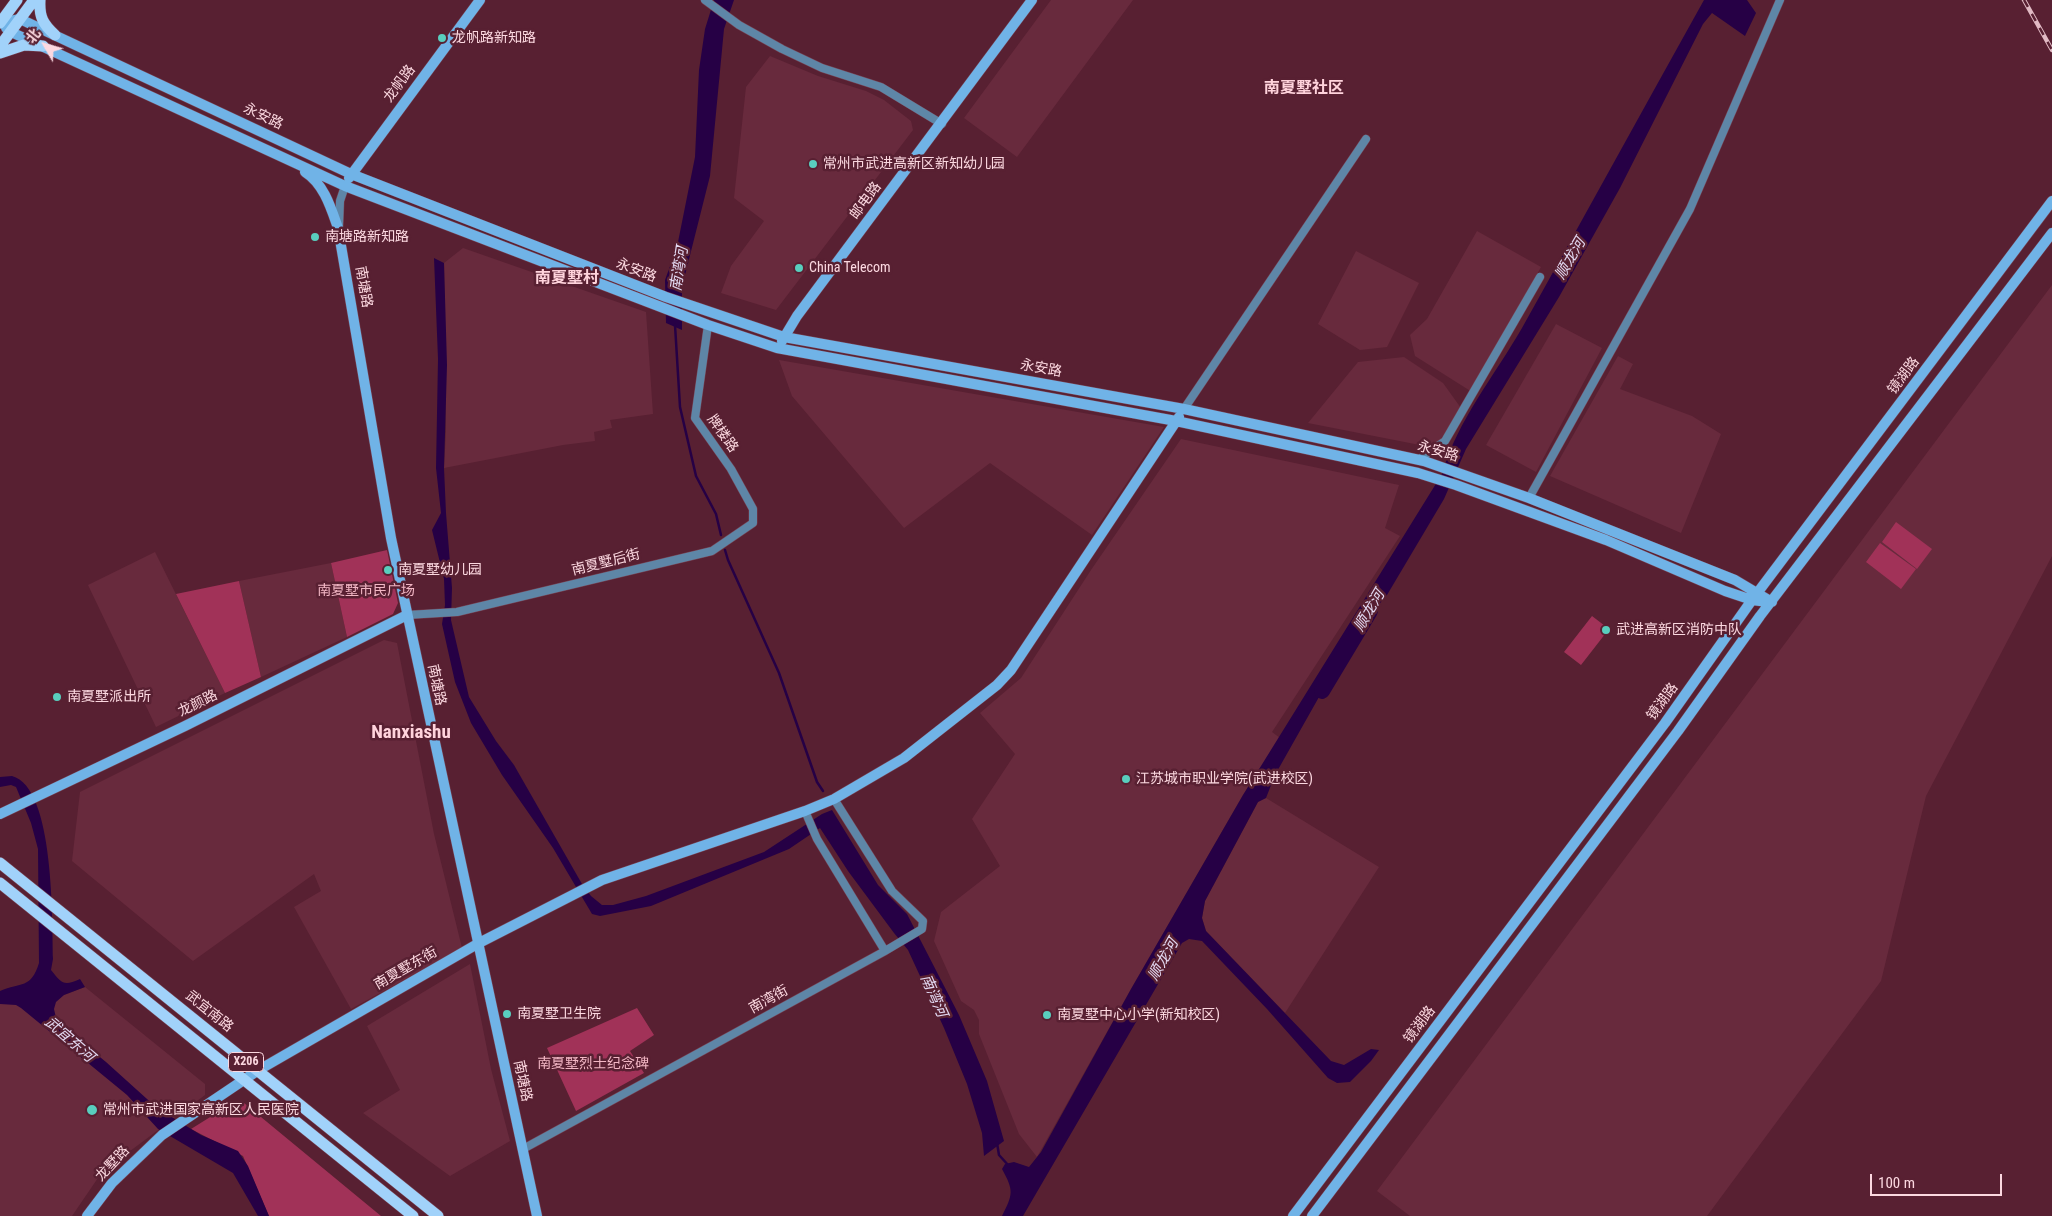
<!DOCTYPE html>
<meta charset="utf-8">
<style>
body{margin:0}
#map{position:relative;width:2052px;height:1216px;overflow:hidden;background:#582032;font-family:"Roboto Condensed","Noto Sans SC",sans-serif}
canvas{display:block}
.north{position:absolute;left:20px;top:20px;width:50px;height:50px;-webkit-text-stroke:4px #582032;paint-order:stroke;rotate:308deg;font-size:14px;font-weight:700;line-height:20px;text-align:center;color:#fcd8e0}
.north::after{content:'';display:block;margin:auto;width:18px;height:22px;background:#fcd8e0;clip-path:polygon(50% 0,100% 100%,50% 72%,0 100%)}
.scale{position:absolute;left:1870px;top:1174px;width:132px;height:22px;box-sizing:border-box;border:2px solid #fcd8e0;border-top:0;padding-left:6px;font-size:15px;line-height:18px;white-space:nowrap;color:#fcd8e0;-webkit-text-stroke:4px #582032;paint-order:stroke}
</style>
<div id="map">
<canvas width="2052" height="1216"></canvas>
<div class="north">北</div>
<div class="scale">100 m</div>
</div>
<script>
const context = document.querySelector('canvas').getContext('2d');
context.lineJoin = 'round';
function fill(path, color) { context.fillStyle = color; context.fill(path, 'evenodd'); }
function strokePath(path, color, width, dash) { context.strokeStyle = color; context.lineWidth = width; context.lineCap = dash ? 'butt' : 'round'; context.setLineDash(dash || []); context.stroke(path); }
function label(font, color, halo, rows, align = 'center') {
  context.font = font + ' "Roboto Condensed","Noto Sans SC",sans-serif'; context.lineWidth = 5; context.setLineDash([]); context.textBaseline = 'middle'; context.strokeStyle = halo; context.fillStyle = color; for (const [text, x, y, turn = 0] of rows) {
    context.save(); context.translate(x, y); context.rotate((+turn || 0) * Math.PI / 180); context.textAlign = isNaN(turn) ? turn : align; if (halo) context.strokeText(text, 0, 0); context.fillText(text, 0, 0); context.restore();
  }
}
const built = new Path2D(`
 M1051,0H1133L1017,157L964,118Z
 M770,56L818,76L866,91L884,100L911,121L913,130L776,310L721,293L731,266L764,221L734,198L746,87Z
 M1477,231L1541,267L1472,392L1415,356L1410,335L1427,319Z
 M463,248L646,312L653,414L610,420L612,428L594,432L595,441L563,445L444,468L446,431L444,263Z
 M1356,251L1419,283L1387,347L1360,350L1318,324Z
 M2052,285V556L1926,796L1881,981L1707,1216H1410L1377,1191Z
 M1556,324L1602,348L1536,472L1486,445Z
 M1618,356L1633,364L1620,389L1692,416L1721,434L1681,533L1550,476Z
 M1404,357L1443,383L1461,408L1435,448L1308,423L1358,362Z
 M779,360L1164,427L1092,535L990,463L904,528L792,396Z
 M1181,439L1399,485L1385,528L1400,536L1272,732L1280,738L1243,795L1131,989L1037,1157L1019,1134L979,1034V1020L974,1010L961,1001L934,941L941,912L1000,866L972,819L1015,754L980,713L1021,678L1091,570Z
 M155,552L225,693L156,727L88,585Z
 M331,563L347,637L261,677L239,581Z
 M384,640L397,643L434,834L462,948L351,1009L294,907L321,891L314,874L193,961L72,861L80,792Z
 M1266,798L1379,867L1285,1013L1206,931L1202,918L1205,901L1258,802Z
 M470,964L491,1069L510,1141L450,1176L363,1113L400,1090L367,1026Z
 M85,987L205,1084V1095L102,1172L72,1216H0V1004L64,995Z`);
const green = new Path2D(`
 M1896,522L1932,549L1917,569L1882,542Z
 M1880,543L1916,569L1901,589L1866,562Z
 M387,550L398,603L393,614L347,637L331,563Z
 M239,581L261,677L225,693L176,594Z
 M1592,616L1609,629L1581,665L1564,652Z
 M637,1008L654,1035L630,1051L644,1073L576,1111L547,1048Z
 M244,1103L381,1216H269L243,1156L191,1129L231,1104Z`);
const water = new Path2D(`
 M714,0H734L724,29L710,176L682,287V330L666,323L665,280L677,247L695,157L699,70L705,29Z
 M1704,0H1747L1756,13L1745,36L1712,13L1703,24L1620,188L1559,297L1466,449L1444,499L1387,595L1354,635L1275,775L1266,798L1258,802L1205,901L1202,918L1206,931L1331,1061L1344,1065L1371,1049L1379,1050L1371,1061L1350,1082L1337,1083L1328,1078L1267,1009L1202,941L1189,939L1182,943L1023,1216H1002C1013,1194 1014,1191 1002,1169L1005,1164L1014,1162L1029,1167L1041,1152L1131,989L1243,795L1442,474C1457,421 1495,375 1522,328C1583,219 1643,109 1704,0Z
 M434,258L444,263L447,365L444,468L446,513L452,588L451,620L469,697L496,741L514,765L582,884L591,896L602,905H613L646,896L764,852L822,814L832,810L878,885L907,914L959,1015L987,1081L1004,1141L984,1156L982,1133L967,1084L944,1028L908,950L894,933L848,871L820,828L789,849L651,906L600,916L592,914L553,848L502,775L471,723L455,682L442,624L445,605L444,579L432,530L441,513L436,468L438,359Z
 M12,776C55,787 52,923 53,959L51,970C62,984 64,986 80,979L85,987L64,995L56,1002L54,1009L57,1022L106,1062L157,1108L201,1135L238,1151L248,1166L269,1216H258L233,1173L158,1129L127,1095L21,1008L16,1005L0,1004V991C21,982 31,989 39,963L38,849L31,823L16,787L11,785L0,787V777Z`);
const stream = new Path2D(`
 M675,325L680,407L696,476L716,514L721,535
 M725,550L728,560L779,673L817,782L823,791
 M997,1143L999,1155L1009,1166`);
const river = new Path2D(`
 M1322,691L1370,611`);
const street = new Path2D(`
 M705,0L739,25L782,49L822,68L881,87L942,124
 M339,226L340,201L345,186
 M1184,409L1366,139
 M1418,460L1445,441L1540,277
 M1529,498L1690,209L1780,0
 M407,615L457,612L712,551L753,523V509L731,469L695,418L708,325
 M834,799L892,891L923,921L922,929L885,951
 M523,1149L885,951L817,839L805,811`);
const secondary = new Path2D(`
 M0,23L20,19L351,174L666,297L784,337L1184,409L1424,461L1529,498L1735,580L1772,602
 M6,28L11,32L345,186L708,325L777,348L1176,421L1418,473L1456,485L1606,540L1725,591L1752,600L1768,602
 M305,172C324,184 331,208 338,228L391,538L537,1216
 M349,178L480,0
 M782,341L797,316L1032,0
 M0,814L185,726L407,615
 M87,1216L112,1183L162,1135L257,1071L479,943L602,880L805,811L834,799L904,758L997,685L1011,670L1179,417
 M1293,1216L1665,723L1752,600L2052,201
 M1312,1216L1678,731L1760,616L2052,233`);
const primary = new Path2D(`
 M40,0C39,17 43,24 55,35
 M0,23L17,0
 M0,46L34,0
 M0,53L24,45L43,46
 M0,863L438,1216
 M0,883L413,1216`);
const rail = new Path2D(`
 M2024,0L2052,50`);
const markers = [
 [442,38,5,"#59cebe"],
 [813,164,5,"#59cebe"],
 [315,237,5,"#59cebe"],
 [799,268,5,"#59cebe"],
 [388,570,5,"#59cebe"],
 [1606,630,5,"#59cebe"],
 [57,697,5,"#59cebe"],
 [1126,779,5,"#59cebe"],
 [507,1014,5,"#59cebe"],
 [1047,1015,5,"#59cebe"],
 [92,1110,6,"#59cebe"]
];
const shields = [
 [246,1062,35]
];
const shieldNames = [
 ["X206",246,1062]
];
const poiNames = [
 ["龙帆路新知路",452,38],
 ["常州市武进高新区新知幼儿园",823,164],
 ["南塘路新知路",325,237],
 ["China Telecom",809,268],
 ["南夏墅幼儿园",398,570],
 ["武进高新区消防中队",1616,630],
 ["南夏墅派出所",67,697],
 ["江苏城市职业学院(武进校区)",1136,779],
 ["南夏墅卫生院",517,1014],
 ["南夏墅中心小学(新知校区)",1057,1015],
 ["常州市武进国家高新区人民医院",103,1110]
];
const streetNames = [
 ["龙帆路",400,84,-53],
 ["永安路",263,117,25],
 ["邮电路",866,201,-53],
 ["永安路",636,271,21],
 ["南塘路",363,287,80],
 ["永安路",1041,369,10],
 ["镜湖路",1904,376,-53],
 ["牌楼路",722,434,55],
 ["永安路",1438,452,16],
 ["南夏墅后街",606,563,-14],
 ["南塘路",436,685,78],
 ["镜湖路",1663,702,-54],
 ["龙颜路",198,704,-26],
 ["南夏墅东街",406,969,-30],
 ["南湾街",769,1000,-29],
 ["武宜南路",209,1012,39],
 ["镜湖路",1420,1025,-53],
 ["南塘路",522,1081,78],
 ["龙墅路",113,1164,-47]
];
const parkNames = [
 ["南夏墅市民广场",366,591],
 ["南夏墅烈士纪念碑",593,1064]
];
const waterNames = [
 ["顺龙河",1571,259,-60],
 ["南湾河",680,269,-81],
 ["顺龙河",1370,611,-59],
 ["顺龙河",1164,960,-61],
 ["南湾河",933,996,66],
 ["武宜东河",69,1040,41]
];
const quarterNames = [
 ["南夏墅社区",1304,89],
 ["南夏墅村",567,279]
];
const districtNames = [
 ["Nanxiashu",411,733]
];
fill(built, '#682a3d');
fill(green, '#a13258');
fill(water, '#260045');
strokePath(stream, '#260045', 2.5);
strokePath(river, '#260045', 16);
strokePath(street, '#764151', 9);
strokePath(secondary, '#764151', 11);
strokePath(primary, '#764151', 12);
strokePath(street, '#5e86a7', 8);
strokePath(secondary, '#70b3e7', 10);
strokePath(primary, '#a1d2fa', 11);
strokePath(rail, '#e1bac4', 4.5);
strokePath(rail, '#582032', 2.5, [8]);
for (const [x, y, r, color] of markers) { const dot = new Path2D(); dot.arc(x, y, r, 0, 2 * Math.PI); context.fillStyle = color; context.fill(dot); strokePath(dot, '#582032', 2); }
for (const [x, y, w] of shields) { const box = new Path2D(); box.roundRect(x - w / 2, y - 9.5, w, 19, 4); context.fillStyle = '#582032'; context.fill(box); strokePath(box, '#fcd8e0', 1); }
label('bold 12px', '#fcd8e0', null, shieldNames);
label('14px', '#fcd8e0', '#582032', poiNames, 'left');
label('14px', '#fcd8e0', '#582032', streetNames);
label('14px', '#f3b7c5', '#582032', parkNames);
label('italic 15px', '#e3d9f2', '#582032', waterNames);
label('bold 16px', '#ffd3dc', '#582032', quarterNames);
label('bold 19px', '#ffd3dc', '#582032', districtNames);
</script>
